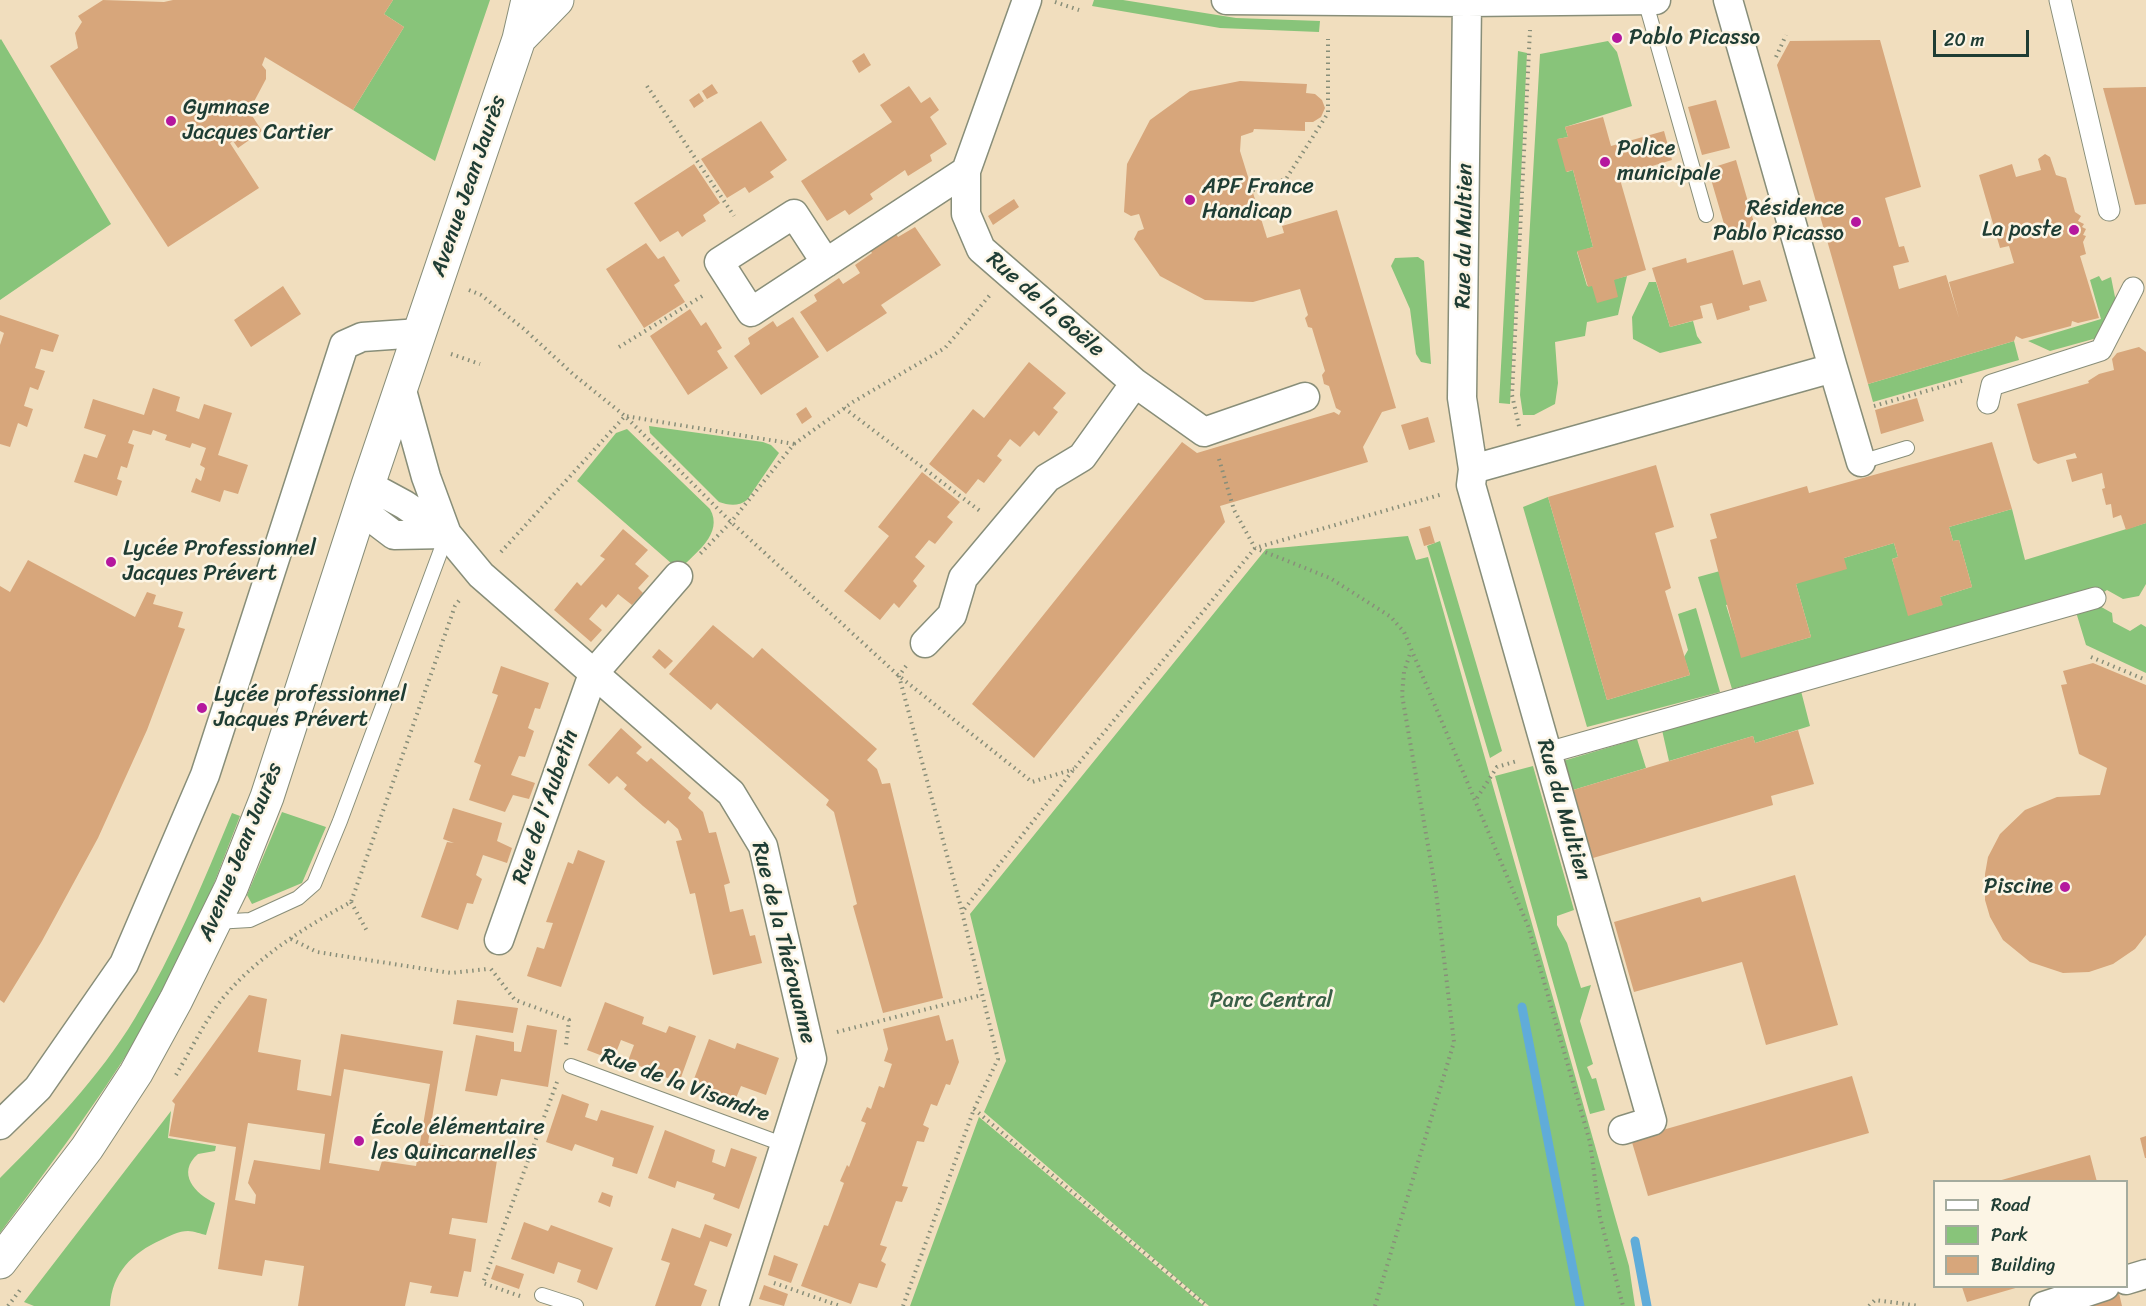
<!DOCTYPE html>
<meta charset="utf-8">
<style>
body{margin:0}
#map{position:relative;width:2146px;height:1306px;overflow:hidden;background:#f1debe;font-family:Sriracha,sans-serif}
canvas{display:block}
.legend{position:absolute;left:1933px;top:1180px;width:195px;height:108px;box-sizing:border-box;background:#fcf5e5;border:2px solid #a4ab9e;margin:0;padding:8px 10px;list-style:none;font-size:18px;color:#1f3d34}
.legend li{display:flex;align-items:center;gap:12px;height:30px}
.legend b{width:30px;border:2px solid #a4ab9e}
.scale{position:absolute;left:1933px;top:30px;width:96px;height:27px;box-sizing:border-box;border:3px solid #1f3d34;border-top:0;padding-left:8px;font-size:18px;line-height:21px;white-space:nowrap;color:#1f3d34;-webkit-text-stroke:4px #fcf5e5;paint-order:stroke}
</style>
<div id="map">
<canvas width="2146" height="1306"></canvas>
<ul class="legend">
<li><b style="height:8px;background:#fff"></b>Road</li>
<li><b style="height:16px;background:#88c47a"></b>Park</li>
<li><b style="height:16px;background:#d7a67b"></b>Building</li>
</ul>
<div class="scale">20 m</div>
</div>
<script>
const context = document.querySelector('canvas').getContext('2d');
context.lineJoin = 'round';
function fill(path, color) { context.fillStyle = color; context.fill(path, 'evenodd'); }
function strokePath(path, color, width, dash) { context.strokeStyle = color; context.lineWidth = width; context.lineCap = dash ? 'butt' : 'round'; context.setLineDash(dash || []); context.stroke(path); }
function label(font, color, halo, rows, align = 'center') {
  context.font = font + ' Sriracha,sans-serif'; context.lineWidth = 5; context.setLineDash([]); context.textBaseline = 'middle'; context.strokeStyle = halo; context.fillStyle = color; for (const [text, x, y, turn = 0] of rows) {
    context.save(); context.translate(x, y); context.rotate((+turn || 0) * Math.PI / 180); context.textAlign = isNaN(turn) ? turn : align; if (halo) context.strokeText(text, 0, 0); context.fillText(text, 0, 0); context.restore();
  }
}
const green = new Path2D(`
 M393,0H490L435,161L353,110L404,27L384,14Z
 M1094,0H1123L1236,18L1320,21L1319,32L1220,28L1092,6Z
 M1,39L111,224L0,300V40Z
 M1608,41L1617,52L1632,106L1565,127L1568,137L1558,139L1567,172L1573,170L1593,247L1577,252L1587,286L1627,276L1618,315L1587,322L1585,336L1555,342L1558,383L1555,404L1534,415H1523L1520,395L1540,54Z
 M1518,51L1527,53L1510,404L1499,403Z
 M1418,257L1424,261L1431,364L1421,362L1416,354L1410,309L1391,266L1395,258Z
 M2099,276L2102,281L2111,277L2116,302L2097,338L2050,351L2028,341L2101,319L2090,280Z
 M1649,282H1656L1670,327L1693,321L1697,336L1702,343L1660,353L1633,339L1632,317Z
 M2014,341L2019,360L1873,402L1868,384Z
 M649,426L763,442L771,445L779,453L747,500C738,507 728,505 719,502L650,433Z
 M627,429L710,509C724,534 695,553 679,570L577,481L616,433Z
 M1548,497L1607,700L1690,675L1684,657L1688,650L1678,614L1696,608L1720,692L1587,727L1523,507Z
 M2012,509L2025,560L2146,523V584L2139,596L2123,599L2107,590L2095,598L2036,605L1732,689L1698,577L1720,571L1729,604L1726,605L1742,657L1811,637L1796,584L1844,558L1894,543L1898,557L1892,559L1909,615L1942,605L1940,597L1972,587L1959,540L1953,541L1949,527Z
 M1408,536L1416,560L1428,557L1629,1266L1635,1306H1209L984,1112L1006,1061L970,914L1266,549Z
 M1440,541L1502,751L1490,758L1427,546Z
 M2096,604L2112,613L2113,622L2130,631L2141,624L2146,627V673L2086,645L2076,612Z
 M1801,691L1810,726L1755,743L1753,736L1669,761L1662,730Z
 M1637,739L1646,768L1573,790L1563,761Z
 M1533,766L1574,910L1557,916V925L1567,943L1581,988L1591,985L1580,1021L1593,1064L1587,1067L1592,1079L1596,1078L1605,1110L1590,1114L1495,776Z
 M282,812L326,827L302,883L252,904L247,895Z
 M232,813L240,816C225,854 211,893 195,930C146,1039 71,1137 0,1233V1178C49,1129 99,1078 135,1018C174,953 203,883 232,813Z
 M171,1111L168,1138L216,1146L215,1151L198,1154C176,1173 195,1194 215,1203L206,1235C201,1234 194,1231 188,1231C179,1231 169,1236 161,1240C132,1253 112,1273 110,1306H34L24,1302Z
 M979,1117L1204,1306H910Z`);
const stream = new Path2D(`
 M1522,1007L1580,1306
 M1635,1241L1647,1306`);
const building = new Path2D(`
 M103,0L164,2L173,0H393L384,14L404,27L353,110L265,57L262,65L266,70V79L249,111L262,131L238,148L233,141L230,143L259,188L168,247L50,66L78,48L75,33L82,22L78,16Z
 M1880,40L1921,187L1885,198L1899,247L1904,246L1909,262L1893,266L1899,289L1946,275L1959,318L1949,282L2014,263L2009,246L2000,248L1979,175L2012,164L2016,177L2041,170L2038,159L2045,154L2050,157L2056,175L2066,178L2075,212L2081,216L2078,221L2084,224L2082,227L2086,229L2083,235L2086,236L2083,242L2086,254L2080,256L2099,318L2078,323L2072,321L2071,326L2022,339L2016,336L2014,341L1868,384L1777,65L1790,41Z
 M864,53L871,65L859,73L852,61Z
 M1240,81L1307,84L1306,93L1315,94L1322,100L1325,108L1321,117L1313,122H1305V131L1254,129L1253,132L1241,136L1240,151L1267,238L1284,233L1282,226L1337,210L1396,408L1382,412L1363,447L1368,462L1220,506L1225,522L1034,758L972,704L1182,442L1197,453L1334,412L1339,415L1341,411L1336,408L1329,386L1324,384L1322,375L1325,371L1312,328L1308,327L1305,318L1308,315L1300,289L1253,302L1205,300L1160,276L1134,239L1138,231L1144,229L1139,214L1131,216L1124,212L1127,164L1150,120L1190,91Z
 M712,84L718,93L707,99L702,91Z
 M909,86L921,103L930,97L939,110L930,117L947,144L930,155L932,161L908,176L905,170L870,194L873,199L849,215L845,210L827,221L801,181L892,122L880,105Z
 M2146,87V204L2135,205L2103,88Z
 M699,93L704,101L694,108L689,100Z
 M1716,100L1730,148L1702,155L1688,107Z
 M1603,117L1611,146L1664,131L1672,160L1619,176L1646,270L1614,280L1618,297L1597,303L1592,286L1588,287L1577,251L1593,247L1573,170L1566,172L1557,139L1568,137L1565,127Z
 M761,121L787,160L770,172L774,177L749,193L745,187L727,198L701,159Z
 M1736,160L1757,233L1729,241L1708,169Z
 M694,164L720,203L703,215L706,221L687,233L682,237L678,231L660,242L634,203Z
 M1014,199L1019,207L993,225L988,216Z
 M915,227L941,265L881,305L887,313L827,352L800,312L817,301L814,295L839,278L843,284L860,273L855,265L872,253L869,248L894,231L898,237Z
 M646,243L658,259L664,256L680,281L674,285L685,302L644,328L606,269Z
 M1733,250L1743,285L1760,280L1767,301L1749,306L1750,310L1717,320L1712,303L1700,306L1703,318L1670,327L1652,268L1686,258L1687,263Z
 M283,286L301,314L251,347L234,320Z
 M690,309L701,326L706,322L722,348L717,351L728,368L688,395L650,336Z
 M0,315L59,335L53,352L41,349L35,368L45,371L38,390L30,387L24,406L33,409L27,427L18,423L10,447L0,444V345L4,333L0,331Z
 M793,317L819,357L761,395L734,356L750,344L748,338L773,321L777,327Z
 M2139,347L2146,352V523L2126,530L2121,515L2113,518L2111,504L2106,505L2102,489L2105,488L2102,473L2072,482L2066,460L2077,458L2075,453L2038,464L2033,460L2017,404L2089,383L2088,381L2099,374L2114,370L2112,359L2117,353Z
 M1029,362L1066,393L1053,408L1058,412L1039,436L1034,431L1020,447L1010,439L997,456L1002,460L984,483L978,479L966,494L929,464L973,409L984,418Z
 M153,388L180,397L176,411L199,419L204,404L232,413L218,455L248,465L238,494L224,490L220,502L191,492L196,478L201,481L205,468L200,465L206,448L192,443L190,448L165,440L167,435L153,430L151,435L133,430L128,443L134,445L127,468L121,466L117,479L122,481L117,496L74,482L84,454L97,458L106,435L84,428L93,399L144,415Z
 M1917,398L1924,421L1881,434L1875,410Z
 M806,407L812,417L802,424L796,414Z
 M1428,417L1435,442L1409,450L1401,425Z
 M1992,442L2012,509L1949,527L1953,541L1959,540L1972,587L1940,597L1943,605L1908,616L1892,559L1898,557L1894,543L1844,558L1847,569L1796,584L1811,637L1741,658L1710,540L1717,538L1710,514L1807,486L1809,493Z
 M1656,465L1674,527L1655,533L1671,588L1665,591L1690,675L1607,700L1548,497Z
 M922,472L960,502L947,517L953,522L935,544L929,540L915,557L925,566L913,581L917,586L899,608L894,603L880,620L844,591L889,536L878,527Z
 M1430,526L1435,543L1424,546L1419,529Z
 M623,529L648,550L635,564L649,576L638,588L643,593L632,605L618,594L606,608L602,604L589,619L602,630L591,642L554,610L577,582L581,586L605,559L600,556Z
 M28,560L135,617L147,592L156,595L153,604L183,612L178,627L185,629L147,730L98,838L42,941L4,1003L0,1000V586L10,592Z
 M713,625L753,658L762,648L877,749L867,760L877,769L882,784L890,783L943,998L883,1013L853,906L857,904L834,812L826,805L829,800L717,703L711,710L669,674Z
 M659,649L673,661L665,669L652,657Z
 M2093,663L2146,685V935L2135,949L2113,964L2089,972L2063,973L2030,962L2003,940L1990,917L1985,900V874L1988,857L2000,834L2025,810L2057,797L2100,795L2107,768L2079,754L2061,685L2067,684L2063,671Z
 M501,666L549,683L540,709L535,708L528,728L534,731L525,757L519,756L511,775L535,783L529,799L513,795L505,812L469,800L481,765L474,762L498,695L492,693Z
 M621,728L642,747L636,753L647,762L651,758L691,793L688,798L703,812L709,833L716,832L730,883L724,885L730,912L743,909L750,936L755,935L762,963L713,975L695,893L690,894L676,841L682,840L678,829L668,820L665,824L643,806L624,789L627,785L617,776L609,784L588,765Z
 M1798,730L1814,784L1771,796L1773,805L1593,858L1573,790L1753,736L1755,743Z
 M453,808L502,823L497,841L512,848L507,863L483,855L476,875L482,879L478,890L473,904L467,903L458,930L421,917L447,842L454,843L443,839Z
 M578,850L605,861L561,987L527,976L537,947L544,949L553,923L546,922L568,862L573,864Z
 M1795,875L1838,1025L1766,1045L1742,962L1634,992L1614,922L1700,897L1702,902Z
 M249,995L267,999L258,1052L301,1060L297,1090L331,1096L341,1034L443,1051L428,1143L498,1154L487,1223L452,1218L449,1234L476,1239L471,1272L464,1271L458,1297L430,1293L432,1286L410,1282L405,1306H298L304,1266L265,1260L262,1276L218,1269L236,1147L169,1136L175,1104L172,1101ZM344,1069L430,1084L416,1166L382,1161L379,1171L329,1163ZM248,1123L325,1134L320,1170L254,1160L248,1183L256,1195L255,1204L235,1200Z
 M457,1000L518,1008L513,1033L453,1024Z
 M605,1002L644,1017L642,1024L666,1033L669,1026L696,1036L679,1083L628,1061L634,1045L621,1040L613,1060L587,1050Z
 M939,1015L946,1041L953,1039L959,1062L950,1085L946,1084L937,1106L931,1104L923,1125L929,1128L924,1142L917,1141L902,1186L908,1187L902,1202L896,1201L880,1245L887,1247L881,1261L886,1264L877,1288L859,1283L851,1304L801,1286L824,1225L828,1226L837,1202L844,1183L840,1181L847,1165L849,1167L866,1123L861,1121L867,1107L871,1109L879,1086L884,1088L892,1064L884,1061L888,1049L883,1029Z
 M527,1025L557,1030L548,1087L501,1079L497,1096L465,1091L476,1035L514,1042V1051L521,1052Z
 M709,1039L735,1049L737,1043L779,1058L766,1095L741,1086L734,1103L691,1087Z
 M1852,1076L1869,1133L1648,1196L1631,1139Z
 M562,1094L589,1104L585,1117L597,1121L601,1110L654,1126L637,1174L612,1166L614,1158L575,1144L572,1151L546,1142Z
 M665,1130L715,1150L712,1162L725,1167L731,1148L757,1157L739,1209L713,1199L715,1194L677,1181L675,1188L648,1178Z
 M2146,1136V1158H2145L2140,1138Z
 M2090,1155L2097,1182H1998V1181Z
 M602,1192L613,1196L610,1207L598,1202Z
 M524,1222L548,1231L551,1225L613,1248L597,1290L577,1282L581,1270L558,1262L554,1274L511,1259Z
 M705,1224L732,1234L727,1247L710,1241L694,1285L707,1290L701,1306H655L670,1263L661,1260L672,1228L700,1238Z
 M774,1255L798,1264L791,1283L768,1275Z
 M496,1265L524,1274L519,1289L491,1279Z
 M764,1285L788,1294L784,1306L759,1299Z
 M1962,1287H2019L1967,1302Z
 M2118,1289L2122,1306H2093L2090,1297Z`);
const path = new Path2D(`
 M1055,2L1079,10
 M1776,57L1786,35
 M647,86L734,216
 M1253,190L1286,179L1328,113V39
 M469,290L481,295L524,329L574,375L625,416L731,522L899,676L1032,782L1074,769
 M619,347L704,295
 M451,354L480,364
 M1874,406L1965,380
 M844,408L980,511
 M1519,426L1512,395L1530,30
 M794,444L853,402L945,348L990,295
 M1219,459L1234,510L1255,548L1330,578L1391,617L1404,632L1528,926L1590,1142L1600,1217L1623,1306
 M501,552L625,416L794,444L731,522L698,556
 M2091,657L2146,680
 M906,666L899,676L962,911
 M1477,798L1497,767L1517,761
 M351,902L367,931
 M291,939L317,952L451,973L487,969
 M491,969L515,1000L569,1020L566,1045
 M837,1032L982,995
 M176,1075C190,1051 203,1025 219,1003C252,960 305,927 351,902L455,606L461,598
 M974,1109L1207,1306
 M774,1283L840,1306
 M520,1296L483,1283L557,1082
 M8,1306L20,1290
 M903,1306L974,1109L998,1059L962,912L1074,769L1255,548L1443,494
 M1375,1306L1454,1042L1436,892L1402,695L1404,672L1411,651
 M1869,1306L1875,1300L1920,1306`);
const service = new Path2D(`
 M1645,0L1706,215
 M1861,462L1907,448
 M215,922L250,920L298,898L314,884L340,821L447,534
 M571,1066L785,1145
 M542,1295L576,1306`);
const pedestrian = new Path2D(`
 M2060,0L2109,210
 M1988,403L1992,385L2101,350L2133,288
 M1547,753L2095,598`);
const minor = new Path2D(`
 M1027,0L966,171V214L981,249L1135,383L1204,432L1305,397
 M1226,0L1467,2L1656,0
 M1467,2L1462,398L1473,469L1471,485L1652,1121L1623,1130
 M826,263L794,214L719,262L751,312L966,171
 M1833,368L1861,462
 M401,387L426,477L447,534
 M1473,469L1833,368L1728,0
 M368,485L405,505L447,534L481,575L731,793L763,846L812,1059L734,1306
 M361,510L394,535L447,534
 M925,643L952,615L963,578L1047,478L1082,457L1135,383
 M499,940L593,674L678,576
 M0,1125L38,1088L124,964L205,775L344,345L362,337L420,333
 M2126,1280L2146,1274
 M2044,1306L2105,1286`);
const tertiary = new Path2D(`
 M519,39L557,0
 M0,1262L87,1148L136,1073L176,1000L231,888L267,797L368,485L519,39L528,0`);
const markers = [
 [1617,38,6,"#b5179e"],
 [171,121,6,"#b5179e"],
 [1605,162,6,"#b5179e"],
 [1190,200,6,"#b5179e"],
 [1856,222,6,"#b5179e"],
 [2074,230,6,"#b5179e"],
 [111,562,6,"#b5179e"],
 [202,708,6,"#b5179e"],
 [2065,887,6,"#b5179e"],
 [359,1141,6,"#b5179e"]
];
const poiNames = [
 ["Pablo Picasso",1629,38],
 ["Gymnase",183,108],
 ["Jacques Cartier",183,133],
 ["Police",1617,149],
 ["municipale",1617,174],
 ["APF France",1202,187],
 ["Handicap",1202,212],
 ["Résidence",1844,209,"right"],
 ["Pablo Picasso",1844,234,"right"],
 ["La poste",2062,230,"right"],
 ["Lycée Professionnel",123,549],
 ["Jacques Prévert",123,574],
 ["Lycée professionnel",214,695],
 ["Jacques Prévert",214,720],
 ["Piscine",2053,887,"right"],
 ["École élémentaire",371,1128],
 ["les Quincarnelles",371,1153]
];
const streetNames = [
 ["Avenue Jean Jaurès",469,186,-71],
 ["Rue du Multien",1465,236,-89],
 ["Rue de la Goële",1045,305,41],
 ["Rue de l'Aubetin",546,807,-71],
 ["Rue du Multien",1563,810,74],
 ["Avenue Jean Jaurès",241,852,-68],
 ["Rue de la Thérouanne",783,943,76],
 ["Rue de la Visandre",685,1086,20]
];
const parkNames = [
 ["Parc Central",1271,1001]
];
fill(green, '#88c47a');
strokePath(stream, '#60acd9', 9);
fill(building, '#d7a67b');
strokePath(service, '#888e79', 16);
strokePath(pedestrian, '#888e79', 23);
strokePath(minor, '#888e79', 31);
strokePath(tertiary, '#888e79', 35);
strokePath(path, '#888e79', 4, [1.5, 4.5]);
strokePath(service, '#fff', 14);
strokePath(pedestrian, '#fff', 21);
strokePath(minor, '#fff', 28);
strokePath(tertiary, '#fff', 33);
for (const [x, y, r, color] of markers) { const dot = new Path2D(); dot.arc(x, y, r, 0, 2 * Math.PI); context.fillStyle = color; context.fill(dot); strokePath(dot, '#fcf5e5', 2); }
label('22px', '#1f3d34', '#fcf5e5', poiNames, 'left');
label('22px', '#1f3d34', '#fcf5e5', streetNames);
label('22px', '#395f46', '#fcf5e5', parkNames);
</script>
